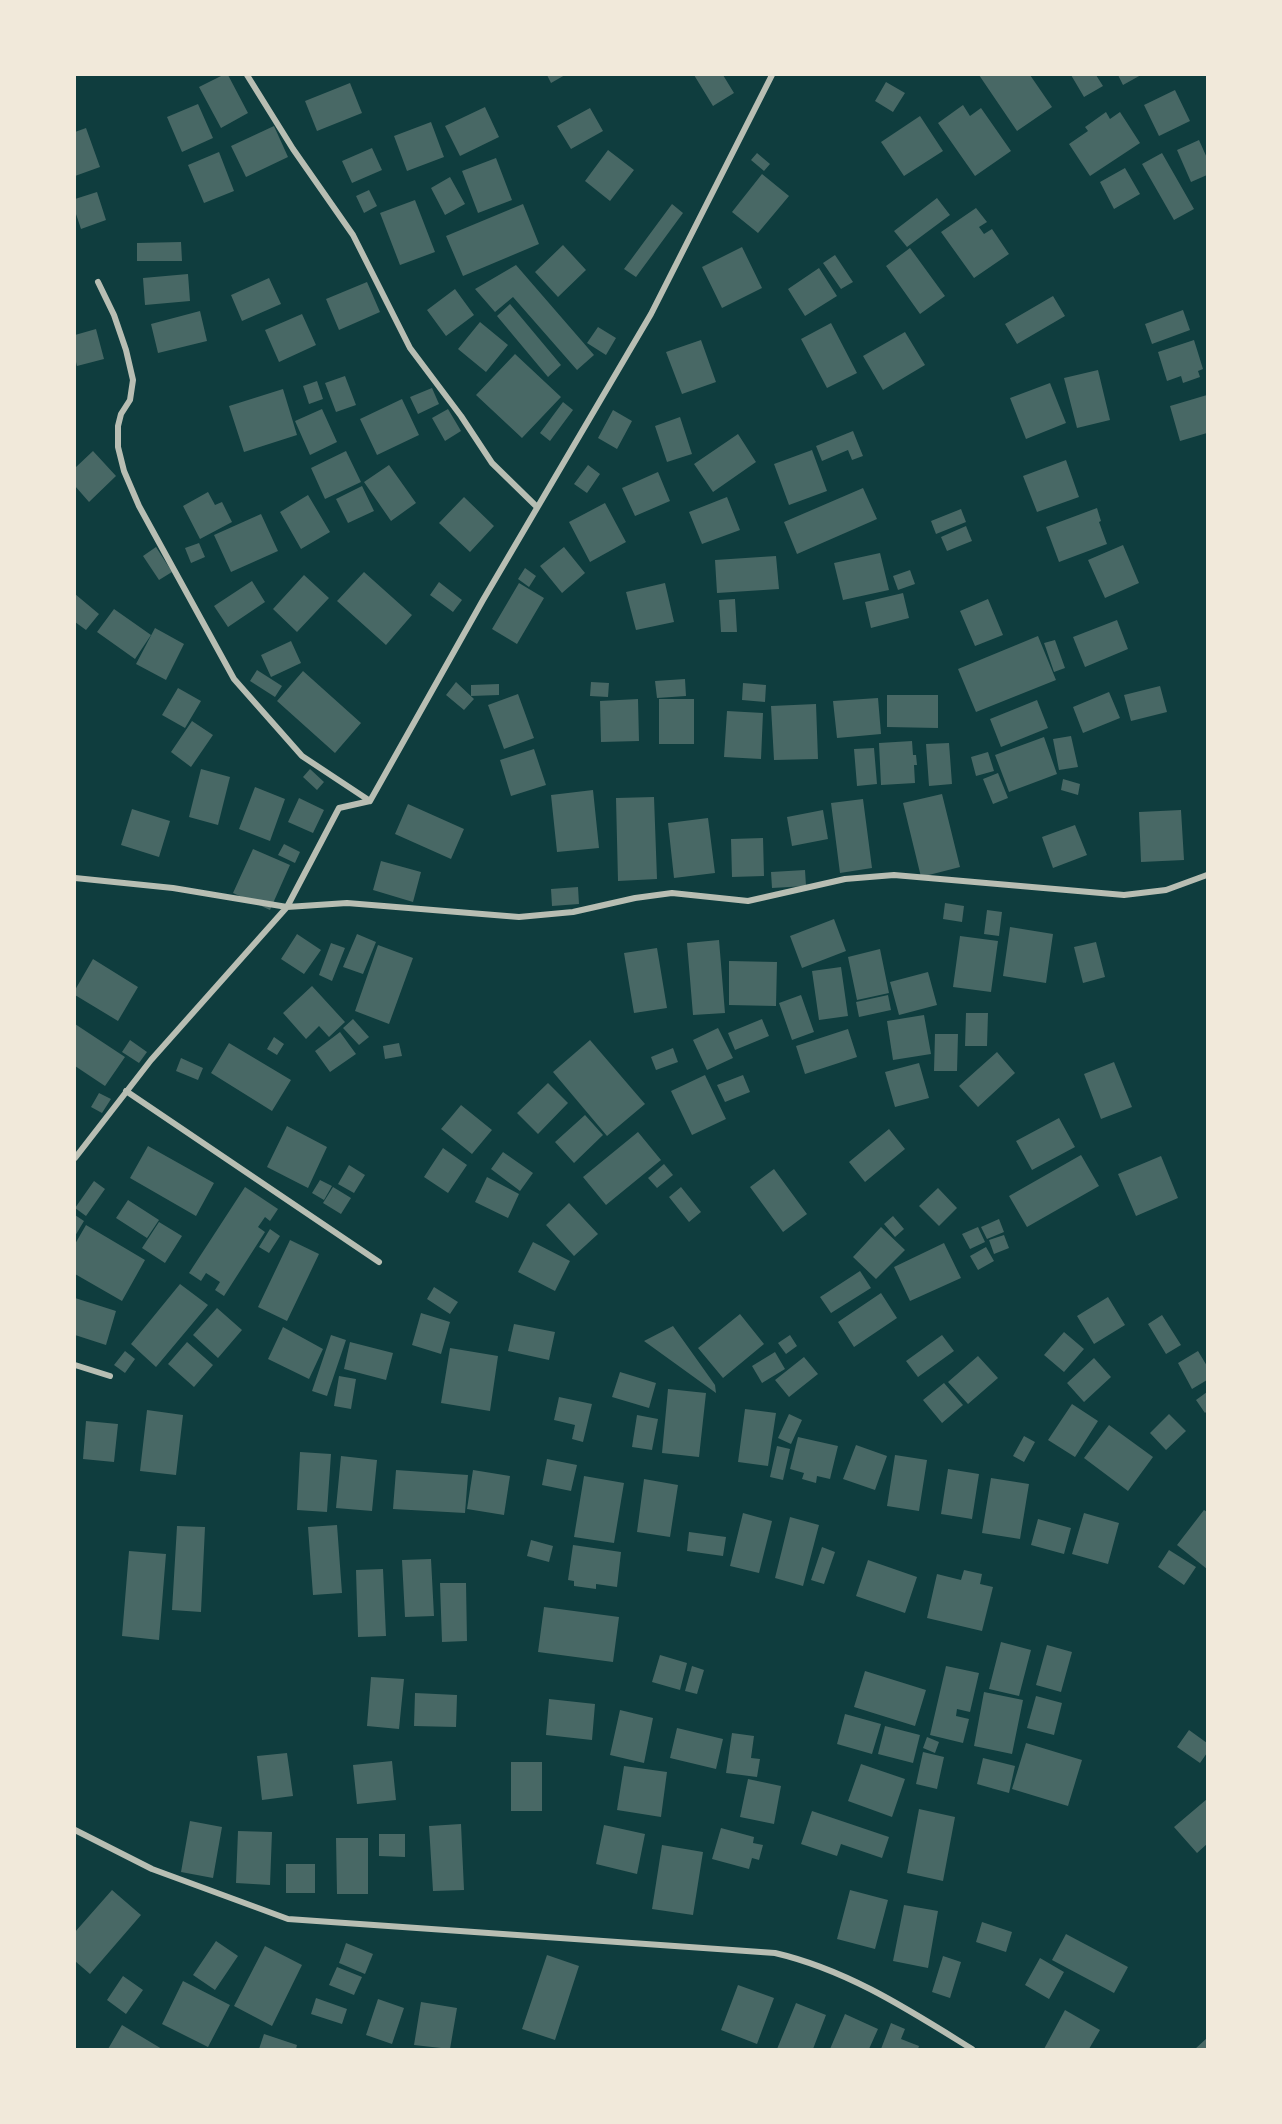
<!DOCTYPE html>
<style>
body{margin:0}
#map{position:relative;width:1282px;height:2124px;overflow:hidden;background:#0f3d3e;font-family:"Fira Sans Condensed",sans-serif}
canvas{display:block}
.frame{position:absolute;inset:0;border:76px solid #f1e9da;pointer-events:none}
</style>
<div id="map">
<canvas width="1282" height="2124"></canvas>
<div class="frame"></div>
</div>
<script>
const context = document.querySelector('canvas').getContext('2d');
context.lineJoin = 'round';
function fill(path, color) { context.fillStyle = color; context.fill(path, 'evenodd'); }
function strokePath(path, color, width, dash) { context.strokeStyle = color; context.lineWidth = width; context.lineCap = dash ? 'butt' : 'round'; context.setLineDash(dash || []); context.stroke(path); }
const building = new Path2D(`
 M223,75H228L248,113L221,128L199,87Z
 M547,75H565L551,83Z
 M694,75H723L734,93L713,106Z
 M979,75H1030L1052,107L1017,131Z
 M1071,75H1096L1103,86L1084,97Z
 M1118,75H1141L1123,85Z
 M886,82L905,93L893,112L875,101Z
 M350,83L362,113L317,131L305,101Z
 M1175,90L1190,121L1159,136L1144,105Z
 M198,104L213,138L182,152L167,117Z
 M963,105L970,116L981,108L1011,151L975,176L938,123Z
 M485,107L499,137L460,156L445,126Z
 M590,108L603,131L571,149L557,126Z
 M1106,112L1110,119L1120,112L1140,143L1090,176L1069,144L1088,131L1085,127Z
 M920,116L943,151L904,176L881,142Z
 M431,122L444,157L407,171L394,136Z
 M274,126L288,157L246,177L231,146Z
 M86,128L100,167L75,176V132Z
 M1199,140L1207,158V175L1191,182L1177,150Z
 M372,148L382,170L352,183L342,161Z
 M608,150L634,170L610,201L585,181Z
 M219,152L234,191L204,203L188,165Z
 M757,153L770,164L764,171L751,160Z
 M1162,153L1194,209L1174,220L1142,164Z
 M496,158L512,200L478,213L462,171Z
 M1125,168L1140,194L1114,209L1100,182Z
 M762,174L789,196L758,233L732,212Z
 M450,177L465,204L445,215L431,188Z
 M369,190L377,206L364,213L356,196Z
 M97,192L106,220L81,229L75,211V199Z
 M937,198L950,215L907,247L894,231Z
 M415,200L435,252L400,265L380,213Z
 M523,204L539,244L463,276L446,236Z
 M672,204L683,213L636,277L624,269Z
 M976,208L987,222L979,227L984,234L992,229L1009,254L974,278L941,232Z
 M181,242L182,261H137V243Z
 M563,245L586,270L558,297L535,272Z
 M742,247L762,288L722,308L702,267Z
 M910,248L945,296L920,314L886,266Z
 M835,255L853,282L841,289L823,263Z
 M516,265L594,355L577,370L513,297L495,312L475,289Z
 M819,268L837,296L805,316L788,289Z
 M188,274L190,301L145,305L143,278Z
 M269,278L281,304L242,321L231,295Z
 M367,282L380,312L339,330L326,299Z
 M455,289L474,315L446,336L427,310Z
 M1053,296L1065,316L1017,344L1005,324Z
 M510,304L561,365L548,377L497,316Z
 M1183,310L1190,330L1152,344L1145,324Z
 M200,311L207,341L158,353L151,324Z
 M302,314L316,345L279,362L265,330Z
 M480,322L508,345L486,372L458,349Z
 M831,323L857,373L827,388L801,339Z
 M598,327L616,338L606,355L587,343Z
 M96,329L104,359L77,366L75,358V335Z
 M905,332L925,365L883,390L863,356Z
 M701,340L716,382L682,394L666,352Z
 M1194,340L1203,369L1198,371L1200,377L1183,383L1181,376L1167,381L1158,352Z
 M515,354L561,397L522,438L476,395Z
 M1098,370L1110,420L1077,428L1064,378Z
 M345,376L356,405L336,412L325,383Z
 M317,381L323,399L309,404L303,386Z
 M1050,383L1066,423L1026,439L1010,398Z
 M432,388L439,404L418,414L410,397Z
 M283,389L297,435L244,452L229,406Z
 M1207,395V433L1180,441L1170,406Z
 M402,399L419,435L377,455L360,419Z
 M563,402L573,410L550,441L540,433Z
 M322,409L337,442L310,455L295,421Z
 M448,409L461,431L445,441L432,418Z
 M613,410L632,421L617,449L598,438Z
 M680,417L692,454L667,462L655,426Z
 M853,431L863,456L852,460L848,450L822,461L816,446Z
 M738,434L756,462L713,492L694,464Z
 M812,450L827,491L789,505L774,464Z
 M93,451L116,476L89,502L75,486V468Z
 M346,451L361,482L325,499L311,468Z
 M1066,460L1079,497L1037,512L1023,476Z
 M389,465L416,503L391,521L364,482Z
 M588,465L600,474L587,493L574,484Z
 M658,472L670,501L635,516L622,488Z
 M362,486L374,511L348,523L336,499Z
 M863,488L877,519L797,554L784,522Z
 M208,492L215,505L222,502L232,522L200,539L183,506Z
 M308,495L330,532L301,549L280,512Z
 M464,497L494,526L470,552L439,523Z
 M727,497L740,530L702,544L689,512Z
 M605,503L626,542L590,562L569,522Z
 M1097,508L1101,521L1099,522L1107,544L1059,562L1046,527Z
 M961,509L966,522L936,534L931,521Z
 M261,514L278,551L231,572L214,535Z
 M966,526L972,541L947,551L941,537Z
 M199,543L205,557L191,563L185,548Z
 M1123,545L1139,583L1105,598L1088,560Z
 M156,547L172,572L159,580L143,556Z
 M564,547L585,573L562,593L540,566Z
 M880,553L889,590L843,600L834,563Z
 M776,556L779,589L717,593L715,560Z
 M525,568L536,576L529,587L518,579Z
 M910,570L915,584L898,590L893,576Z
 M364,572L412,615L386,645L337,601Z
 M304,575L329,598L297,632L273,609Z
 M252,581L265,602L228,627L214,606Z
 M439,582L462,600L453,612L430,595Z
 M519,583L544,598L517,644L492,629Z
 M665,583L674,622L636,630L626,592Z
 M903,593L909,618L871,628L865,602Z
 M75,594L99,614L86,630L75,622Z
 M735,599L737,632H721L719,600Z
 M988,599L1003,635L975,646L960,611Z
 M114,609L151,635L135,659L97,632Z
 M1117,620L1128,649L1085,667L1073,637Z
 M155,628L184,644L166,680L136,664Z
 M1038,636L1056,680L976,712L958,669Z
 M1055,640L1065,668L1054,672L1044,643Z
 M291,641L301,663L271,677L261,655Z
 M257,670L282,686L275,697L250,681Z
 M303,671L361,723L335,753L277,701Z
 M685,679L686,696L657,698L655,681Z
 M456,682L474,699L464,710L446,695Z
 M591,682L609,683L608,697L590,696Z
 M743,683L766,685L765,702L742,700Z
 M499,684V695L471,696V685Z
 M1160,686L1167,712L1131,721L1124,695Z
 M178,688L201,701L185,728L162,715Z
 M1109,692L1120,718L1083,733L1073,707Z
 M518,694L534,738L504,749L488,705Z
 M887,695H938V728L887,727Z
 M878,698L881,734L837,738L833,701Z
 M638,699L639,741L601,742L600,701Z
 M659,699H694V744H659Z
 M1037,700L1048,728L1001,747L990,719Z
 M816,704L818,759L774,760L771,706Z
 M727,711L763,713L761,759L724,757Z
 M192,721L213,735L191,767L171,752Z
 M1071,736L1078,767L1059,770L1053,739Z
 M1044,737L1057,774L1009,792L995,755Z
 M912,741L913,755H916L917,765H914L915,783L881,785L879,743Z
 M949,743L952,784L929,786L926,744Z
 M874,748L877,784L857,786L854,749Z
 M534,749L546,785L511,796L500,760Z
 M988,752L994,771L976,776L971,757Z
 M201,769L230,777L218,825L189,817Z
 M310,769L324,782L317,790L303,777Z
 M998,773L1008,798L993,804L983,779Z
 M1063,779L1080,784L1078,795L1061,790Z
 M255,787L285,799L270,841L239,829Z
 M593,790L599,848L557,852L551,795Z
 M942,794L960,867L921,877L903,803Z
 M654,797L657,879L618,881L616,798Z
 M299,798L324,810L313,833L288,822Z
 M863,799L872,868L840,873L831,803Z
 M408,804L464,829L451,859L395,834Z
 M132,809L170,821L159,857L121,845Z
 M823,810L828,839L792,846L787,817Z
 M1181,810L1184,860L1141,862L1139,812Z
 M708,818L715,873L674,878L668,823Z
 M1075,825L1087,855L1053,868L1042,837Z
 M763,838L764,876L732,877L731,839Z
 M284,844L300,852L295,863L278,855Z
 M253,849L290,865L270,910L233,893Z
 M381,861L421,872L413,902L373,890Z
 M805,870L806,886L772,888L771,872Z
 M578,887L579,904L552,906L551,889Z
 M945,903L964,906L962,922L943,919Z
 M987,910L1002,912L999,936L984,934Z
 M834,919L846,951L802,968L790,936Z
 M1010,927L1053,934L1046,983L1003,976Z
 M297,934L321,950L304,974L281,959Z
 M357,934L376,942L363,974L343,967Z
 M960,936L998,941L991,992L953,987Z
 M719,940L725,1013L693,1015L687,943Z
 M1096,942L1105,977L1083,983L1074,947Z
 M331,943L345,948L332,981L319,975Z
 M378,945L413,958L389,1024L355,1011Z
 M657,948L667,1008L634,1013L624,953Z
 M880,949L889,993L857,1000L848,957Z
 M93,959L138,987L118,1021L75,995V990Z
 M729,961L777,962L776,1006L729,1005Z
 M841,967L848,1016L819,1020L812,971Z
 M928,972L937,1005L899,1015L890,982Z
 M312,986L345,1022L329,1037L319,1026L306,1039L283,1013Z
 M801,995L814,1032L792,1040L779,1003Z
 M888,995L891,1010L859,1017L856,1002Z
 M966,1013H988L987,1046H965Z
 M924,1015L931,1054L893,1060L887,1021Z
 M353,1019L369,1037L359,1045L343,1028Z
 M762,1019L769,1036L735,1050L728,1033Z
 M75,1024L125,1057L105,1086L75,1066Z
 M718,1028L733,1058L707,1070L693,1040Z
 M848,1029L857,1057L805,1074L796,1046Z
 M340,1032L356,1054L330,1072L315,1051Z
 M935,1034H958L957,1071H934Z
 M274,1037L284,1044L277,1055L267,1049Z
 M130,1040L147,1052L139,1063L122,1052Z
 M590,1040L645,1104L607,1136L553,1072Z
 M229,1043L291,1080L272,1111L211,1073Z
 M399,1043L402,1056L385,1059L383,1046Z
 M673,1048L678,1062L656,1070L651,1057Z
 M997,1052L1015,1073L978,1107L959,1086Z
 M181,1058L203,1068L198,1080L176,1071Z
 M1114,1062L1132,1107L1101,1119L1084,1074Z
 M919,1063L929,1098L895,1107L885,1072Z
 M705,1075L726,1119L692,1135L671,1091Z
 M743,1075L750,1092L725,1102L717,1085Z
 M548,1083L568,1103L538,1134L517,1113Z
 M99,1093L111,1099L102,1113L91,1107Z
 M461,1105L492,1130L472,1154L441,1129Z
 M585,1115L603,1135L574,1163L555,1142Z
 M1059,1118L1075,1147L1032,1170L1016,1141Z
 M287,1126L327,1147L308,1188L267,1167Z
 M889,1129L905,1149L865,1182L849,1162Z
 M638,1132L661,1160L606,1205L583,1177Z
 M148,1146L214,1183L196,1216L130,1178Z
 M443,1148L467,1165L448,1193L424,1177Z
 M503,1152L533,1173L520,1191L491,1169Z
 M1081,1155L1099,1186L1027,1227L1009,1196Z
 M1161,1156L1178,1198L1136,1216L1118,1174Z
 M664,1164L673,1175L657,1188L648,1178Z
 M349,1165L365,1175L354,1193L338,1184Z
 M774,1169L807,1214L783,1232L750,1187Z
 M487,1177L519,1194L508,1218L475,1202Z
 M320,1180L332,1186L324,1200L312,1193Z
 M94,1181L105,1189L86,1216L75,1208Z
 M245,1187L278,1209L270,1221L265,1217L258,1227L265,1232L224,1296L215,1290L220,1282L206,1273L201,1281L189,1273Z
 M333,1187L351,1198L341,1214L323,1203Z
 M681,1187L701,1212L689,1222L669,1197Z
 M938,1188L957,1208L939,1226L919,1206Z
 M128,1200L159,1220L147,1238L116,1218Z
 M569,1203L598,1234L574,1256L546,1225Z
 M75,1215L84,1221L75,1236Z
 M893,1216L904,1229L895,1237L884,1224Z
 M999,1219L1004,1232L987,1239L981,1227Z
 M159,1222L182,1236L165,1263L142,1248Z
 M86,1225L145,1260L122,1301L75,1274V1244Z
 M881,1227L905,1250L876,1279L853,1257Z
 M978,1227L985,1242L970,1249L962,1234Z
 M270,1229L280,1236L269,1253L259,1247Z
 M1004,1235L1009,1248L994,1254L989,1240Z
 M290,1240L319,1254L287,1321L258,1307Z
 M533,1242L570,1261L555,1291L518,1272Z
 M944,1243L961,1278L910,1301L894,1267Z
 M986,1247L994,1261L978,1270L970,1256Z
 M860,1271L871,1288L831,1313L820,1297Z
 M180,1284L208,1305L156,1367L131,1344Z
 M434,1287L458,1302L450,1314L427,1299Z
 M881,1293L897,1318L854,1347L838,1322Z
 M1108,1297L1125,1325L1094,1344L1077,1316Z
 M75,1298L116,1311L106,1345L75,1335Z
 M217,1308L242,1330L218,1358L193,1335Z
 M421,1313L450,1322L441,1354L412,1345Z
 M740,1314L764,1344L723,1378L698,1348Z
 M1162,1315L1181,1345L1166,1354L1148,1324Z
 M514,1324L555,1332L549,1360L508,1351Z
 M673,1326L715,1385L716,1393L644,1341Z
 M283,1327L323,1349L309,1379L268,1359Z
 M1064,1332L1084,1349L1064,1372L1044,1355Z
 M331,1335L346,1340L327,1396L312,1391Z
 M790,1335L797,1346L786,1354L778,1343Z
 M942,1335L954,1351L918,1377L906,1361Z
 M187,1342L213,1365L194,1387L168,1364Z
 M350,1342L393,1353L386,1380L344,1369Z
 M450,1348L498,1356L490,1411L441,1403Z
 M125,1351L135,1359L125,1373L114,1365Z
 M1198,1351L1207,1366V1380L1192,1389L1178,1363Z
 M775,1352L785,1369L762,1383L752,1366Z
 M978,1356L998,1378L968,1404L948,1382Z
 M804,1357L818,1374L789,1397L775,1380Z
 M1094,1358L1111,1377L1084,1402L1067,1383Z
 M620,1372L656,1383L649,1408L612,1397Z
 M339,1376L356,1379L351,1409L334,1406Z
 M944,1383L963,1405L942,1423L923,1400Z
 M668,1389L706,1393L699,1457L662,1453Z
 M1207,1392V1411L1205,1413L1196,1400Z
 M559,1397L592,1404L583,1442L572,1439L575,1425L554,1420Z
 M1072,1404L1098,1421L1075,1457L1048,1440Z
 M745,1409L776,1413L768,1466L738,1462Z
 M147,1410L183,1415L176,1475L140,1471Z
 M789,1414L802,1420L791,1444L778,1438Z
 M1169,1414L1186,1431L1166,1450L1150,1433Z
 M637,1415L658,1419L652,1450L632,1447Z
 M86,1421L118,1424L114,1462L83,1459Z
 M1109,1425L1153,1457L1128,1491L1084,1458Z
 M1024,1436L1035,1442L1024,1462L1013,1456Z
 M798,1437L838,1446L830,1479L817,1476L816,1483L802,1479L804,1473L790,1469Z
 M856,1445L887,1456L875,1490L843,1479Z
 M777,1446L790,1449L783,1480L770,1477Z
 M300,1452L331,1454L327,1512L297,1510Z
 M895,1455L927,1460L919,1511L887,1506Z
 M341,1456L377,1460L372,1511L336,1508Z
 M547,1459L577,1465L571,1491L542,1485Z
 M948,1469L979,1474L972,1519L941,1514Z
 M396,1470L468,1475L465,1513L393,1509Z
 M473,1470L510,1476L504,1515L467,1509Z
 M584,1476L624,1483L614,1543L574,1537Z
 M991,1478L1029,1484L1020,1539L982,1533Z
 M644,1479L678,1485L670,1537L637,1532Z
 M1204,1510L1207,1512V1569L1177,1545Z
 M743,1513L772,1521L759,1573L730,1566Z
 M1084,1513L1119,1523L1108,1564L1072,1554Z
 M790,1517L819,1525L803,1586L775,1578Z
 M1038,1519L1071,1528L1064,1554L1031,1545Z
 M337,1525L342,1593L313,1595L308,1527Z
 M177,1526L205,1527L201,1612L172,1610Z
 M689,1532L726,1537L723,1556L687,1551Z
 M531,1540L553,1546L549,1562L527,1556Z
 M573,1545L621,1552L617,1587L596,1584V1589L574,1586V1581L568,1580Z
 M822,1547L835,1552L824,1584L811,1580Z
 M1169,1550L1196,1567L1184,1585L1158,1567Z
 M129,1551L166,1554L159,1640L122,1636Z
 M431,1559L434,1616L405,1617L402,1560Z
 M868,1560L917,1577L905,1613L856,1596Z
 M383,1569L386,1636L358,1637L356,1570Z
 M964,1570L982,1574L980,1584L993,1587L982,1631L927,1618L937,1574L961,1580Z
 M440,1583H466L467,1641L442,1642Z
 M544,1607L619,1617L613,1662L538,1652Z
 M1001,1642L1031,1650L1019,1696L989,1689Z
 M1047,1645L1072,1652L1061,1692L1036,1685Z
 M660,1655L687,1663L680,1690L652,1682Z
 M692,1666L704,1670L697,1694L685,1691Z
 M946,1666L979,1673L970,1712L957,1709L956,1716L969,1719L963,1743L930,1735Z
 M865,1671L926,1690L915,1726L854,1707Z
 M371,1677L404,1679L399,1729L367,1726Z
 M984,1692L1023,1700L1012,1754L974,1746Z
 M415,1693L457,1695L456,1727L414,1726Z
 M1036,1696L1062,1703L1054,1735L1027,1728Z
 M549,1699L595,1704L592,1740L546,1735Z
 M620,1710L653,1718L644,1763L610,1755Z
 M845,1714L881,1724L872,1754L837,1744Z
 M885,1726L920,1735L913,1763L878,1754Z
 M677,1728L723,1739L716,1769L670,1758Z
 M1189,1730L1207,1743V1753L1200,1763L1177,1747Z
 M732,1733L754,1736L751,1758L760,1759L757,1777L726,1773Z
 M927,1737L939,1742L935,1753L923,1748Z
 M1026,1743L1082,1760L1068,1806L1012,1789Z
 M923,1752L944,1757L937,1789L916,1784Z
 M287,1753L293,1796L262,1800L257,1756Z
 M983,1758L1015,1766L1009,1793L977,1784Z
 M392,1761L396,1800L357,1804L353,1765Z
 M511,1762H542V1811H511Z
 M861,1764L905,1779L892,1817L848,1801Z
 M624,1766L667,1772L661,1817L617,1810Z
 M748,1779L781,1786L774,1824L740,1817Z
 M1207,1799V1844L1197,1853L1174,1827Z
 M919,1809L955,1817L943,1881L907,1873Z
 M812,1811L889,1837L882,1858L841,1844L837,1856L801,1844Z
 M190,1821L222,1827L213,1878L181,1872Z
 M461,1824L464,1890L433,1891L429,1826Z
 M604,1825L645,1834L637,1874L596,1864Z
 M721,1828L754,1837L753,1843L763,1845L759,1860L752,1858L749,1869L712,1859Z
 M238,1831L272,1832L270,1885L236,1883Z
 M379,1834H405V1857L379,1856Z
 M336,1838H368V1894H337Z
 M662,1845L703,1852L693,1915L652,1909Z
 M286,1864H315V1893H286Z
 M112,1890L141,1915L90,1974L75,1961V1932Z
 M850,1890L888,1900L875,1949L837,1939Z
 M904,1905L938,1911L928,1968L893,1961Z
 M982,1922L1012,1932L1006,1952L976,1942Z
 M1066,1934L1128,1967L1114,1993L1052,1960Z
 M216,1941L238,1956L215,1990L193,1975Z
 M346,1943L373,1954L365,1974L339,1963Z
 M265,1946L302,1965L272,2026L234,2006Z
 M547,1955L579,1966L555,2040L522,2029Z
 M943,1956L961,1962L950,1998L932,1992Z
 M1040,1958L1064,1972L1049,1999L1025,1985Z
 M337,1967L362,1977L354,1995L329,1985Z
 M123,1976L143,1990L126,2014L107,2000Z
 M183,1981L230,2005L208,2047L162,2024Z
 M738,1985L774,1998L757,2044L721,2030Z
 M316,1998L347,2009L342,2024L311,2014Z
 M378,1999L404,2008L392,2044L366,2035Z
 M421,2002L457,2008L450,2049L414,2045Z
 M796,2003L826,2015L813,2049H777Z
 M1065,2010L1100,2030L1089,2049H1044Z
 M845,2014L878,2029L869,2049H830Z
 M891,2023L905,2029L901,2039L919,2046L918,2049H881Z
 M122,2025L162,2049H108Z
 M264,2034L297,2045L296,2049H259Z
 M1207,2038V2049H1195Z`);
const minor = new Path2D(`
 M247,75L293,149L353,235L410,348L461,416L492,463L537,507
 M98,282L114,315L126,350L133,380L130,400L121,414L118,426V447L124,471L139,506L234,679L302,756L370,801
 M75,878L173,888L287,907L347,903L519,917L573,912L635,898L672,893L748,901L845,879L894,875L1124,895L1166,890L1207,875
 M126,1091L379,1262
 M75,1158L151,1060L287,907L339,808L370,801L483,600L651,314L772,75
 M75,1365L110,1376
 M75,1830L152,1869L288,1919L775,1953C848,1970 909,2010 972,2049`);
fill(building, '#486865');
strokePath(minor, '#b8beb3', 6);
</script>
